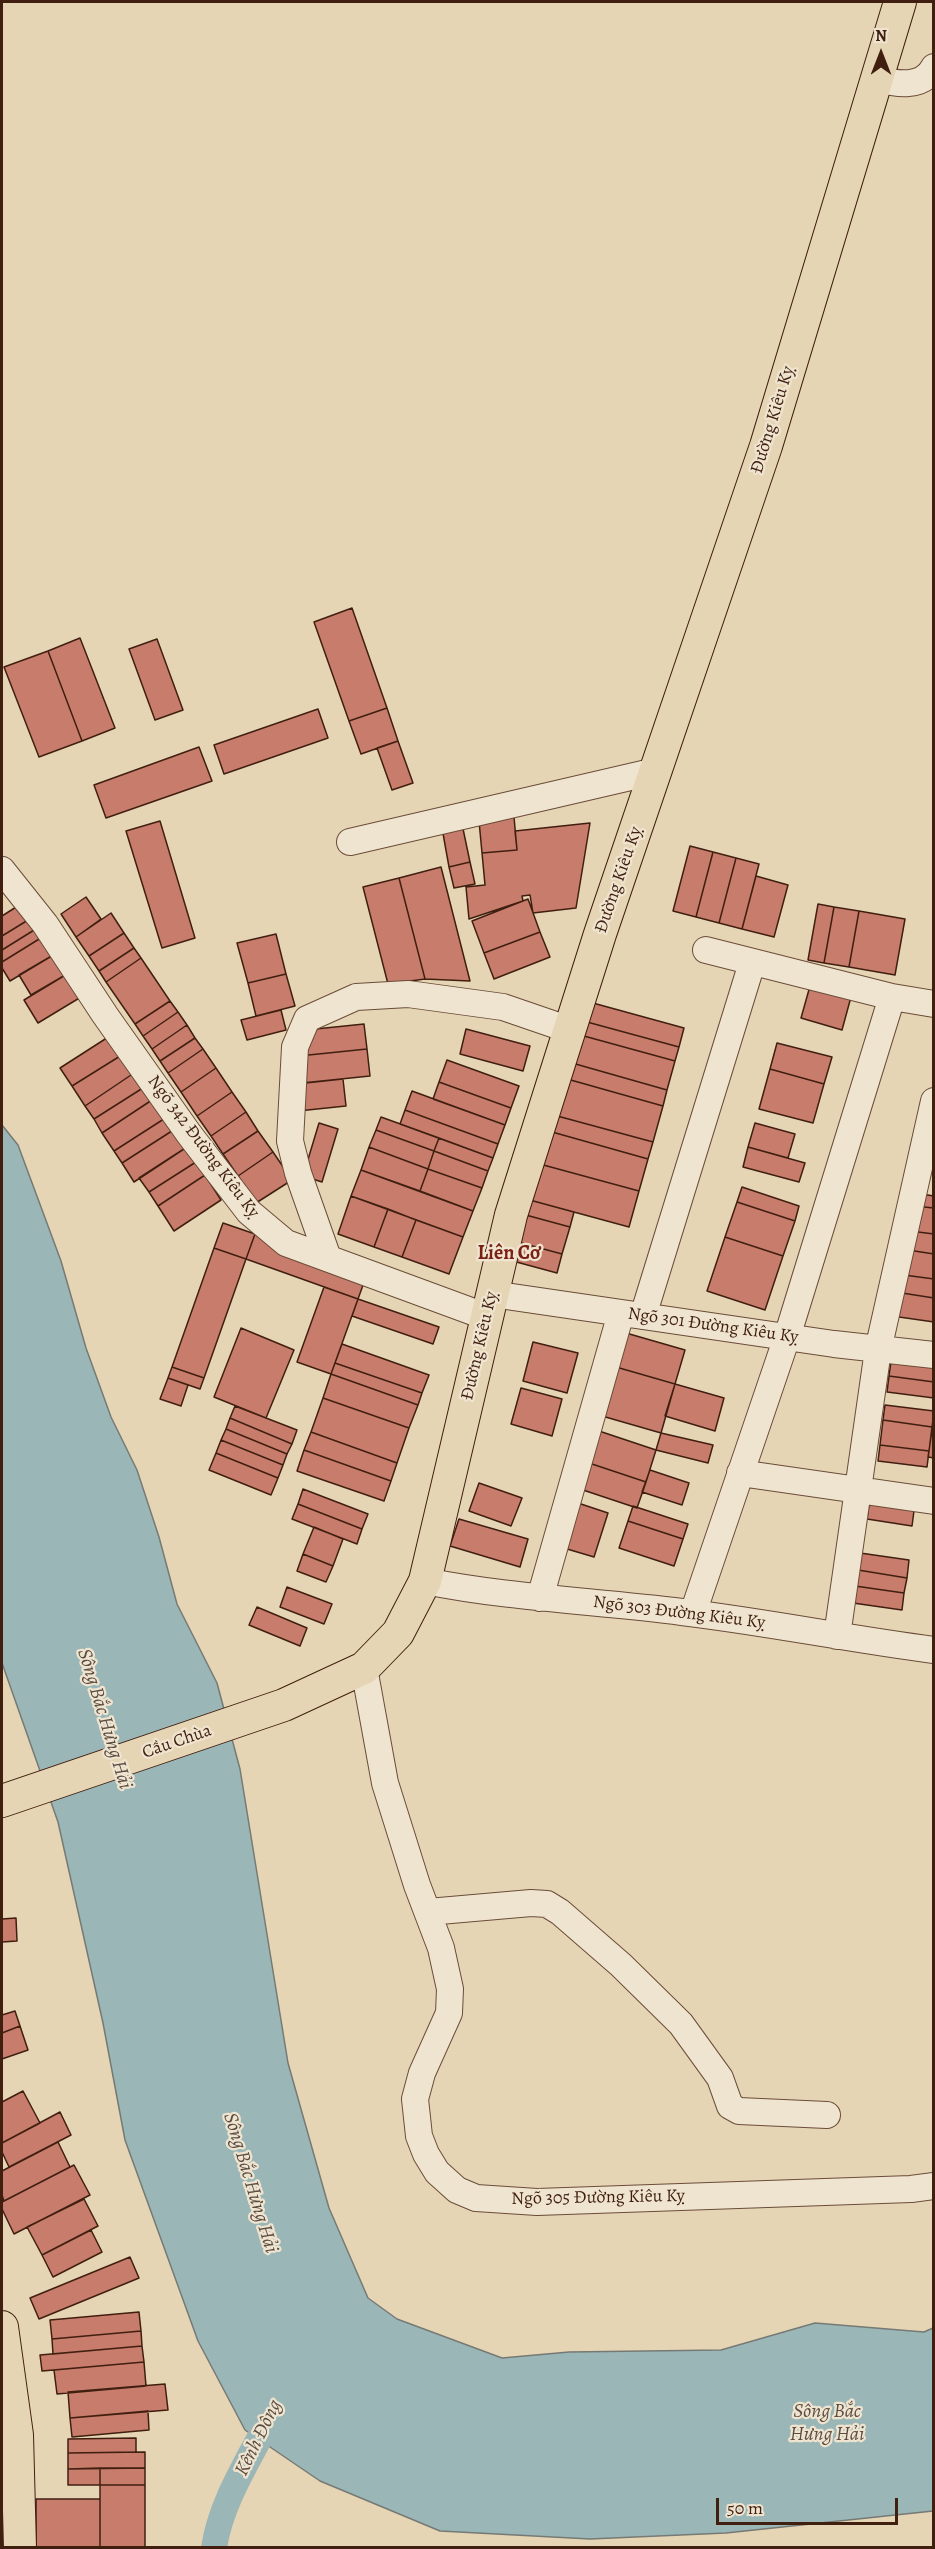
<!DOCTYPE html>
<meta charset="utf-8">
<style>
body{margin:0}
#map{position:relative;width:935px;height:2549px;overflow:hidden;background:#e6d5b5;font-family:Alegreya,serif}
canvas{display:block}
.frame{position:absolute;inset:0;border:3px solid #401f10;pointer-events:none}
.north{position:absolute;left:851px;top:24px;width:60px;height:60px;-webkit-text-stroke:4px #efe4cf;paint-order:stroke;rotate:0deg;font-size:16px;font-weight:700;line-height:24px;text-align:center;color:#401f10}
.north::after{content:'';display:block;margin:auto;width:21px;height:27px;background:#401f10;clip-path:polygon(50% 0,100% 100%,50% 72%,0 100%)}
.scale{position:absolute;left:716px;top:2498px;width:182px;height:27px;box-sizing:border-box;border:3px solid #401f10;border-top:0;padding-left:8px;font-size:18px;line-height:21px;white-space:nowrap;color:#401f10;-webkit-text-stroke:4px #efe4cf;paint-order:stroke}
</style>
<div id="map">
<canvas width="935" height="2549"></canvas>
<div class="frame"></div>
<div class="north">N</div>
<div class="scale">50 m</div>
</div>
<script>
const context = document.querySelector('canvas').getContext('2d');
context.lineJoin = 'round';
function fill(path, color) { context.fillStyle = color; context.fill(path, 'evenodd'); }
function strokePath(path, color, width, dash) { context.strokeStyle = color; context.lineWidth = width; context.lineCap = dash ? 'butt' : 'round'; context.setLineDash(dash || []); context.stroke(path); }
function label(font, color, halo, rows, align = 'center') {
  context.font = font + ' Alegreya,serif'; context.lineWidth = 4.5; context.setLineDash([]); context.textBaseline = 'middle'; context.strokeStyle = halo; context.fillStyle = color; for (const [text, x, y, turn = 0] of rows) {
    context.save(); context.translate(x, y); context.rotate((+turn || 0) * Math.PI / 180); context.textAlign = isNaN(turn) ? turn : align; if (halo) context.strokeText(text, 0, 0); context.fillText(text, 0, 0); context.restore();
  }
}
const water = new Path2D(`
 M2,1125L18,1145L61,1261L86,1348L111,1417L137,1470L159,1537L177,1604L217,1683L240,1769L288,2063L329,2208L368,2298L397,2319L502,2358L569,2352L721,2350L815,2323L924,2332L933,2328V2511L726,2533L590,2539L440,2531L320,2481L245,2430L198,2341L125,2140L103,2023L58,1822L2,1663Z`);
const canal = new Path2D(`
 M214,2548C221,2499 253,2454 274,2410`);
const building = new Path2D(`
 M352,608L387,708L349,721L314,622Z
 M80,638L115,728L82,741L48,651Z
 M157,639L183,710L155,720L129,649Z
 M48,651L82,741L39,757L4,667Z
 M387,708L398,741L361,754L349,721Z
 M318,709L328,738L224,774L214,745Z
 M398,741L413,783L392,790L377,748Z
 M199,747L212,781L106,818L94,785Z
 M514,817L517,850L482,853L479,821Z
 M160,821L195,938L162,948L126,831Z
 M590,823L576,908L533,913L530,895L522,896L523,901L469,919L466,887L485,885L482,853L517,850L515,831Z
 M462,824L470,862L449,867L442,828Z
 M690,846L713,852L696,917L673,911Z
 M713,852L736,858L719,923L696,917Z
 M736,858L759,864L742,929L719,923Z
 M470,862L475,884L454,888L449,867Z
 M441,867L470,981L425,979L399,878Z
 M756,876L788,885L774,937L742,929Z
 M399,878L425,979L388,984L363,887Z
 M86,897L101,919L76,937L61,914Z
 M528,899L540,932L484,953L472,921Z
 M24,902L33,917L2,936V916Z
 M818,904L834,907L824,963L808,960Z
 M834,907L859,911L849,967L824,963Z
 M859,911L905,919L895,975L849,967Z
 M111,913L124,933L89,956L76,937Z
 M33,917L39,927L2,950V936Z
 M39,927L44,936L2,962V950Z
 M540,932L550,957L494,979L484,953Z
 M124,933L134,948L99,971L89,956Z
 M276,934L286,974L248,983L237,943Z
 M44,936L55,954L10,981L2,968V962Z
 M134,948L141,958L106,982L99,971Z
 M55,954L67,974L31,995L19,975Z
 M141,958L170,1001L135,1024L106,982Z
 M67,974L81,997L38,1023L24,1000Z
 M286,974L295,1006L256,1016L248,983Z
 M810,986L851,997L842,1030L801,1018Z
 M582,1000L684,1028L679,1047L576,1019Z
 M170,1001L178,1012L143,1036L135,1024Z
 M281,1010L286,1030L247,1040L241,1020Z
 M178,1012L187,1025L152,1049L143,1036Z
 M576,1019L679,1047L675,1061L573,1033Z
 M364,1024L367,1049L299,1056L306,1030Z
 M187,1025L195,1038L160,1061L152,1049Z
 M466,1029L530,1046L523,1071L460,1054Z
 M573,1033L675,1061L667,1090L565,1061Z
 M113,1034L125,1053L72,1086L60,1068Z
 M195,1038L203,1049L168,1073L160,1061Z
 M777,1043L832,1057L824,1084L770,1069Z
 M203,1049L216,1068L181,1092L168,1073Z
 M367,1049L370,1076L302,1083L299,1056Z
 M125,1053L137,1071L85,1106L72,1086Z
 M447,1060L519,1086L511,1108L439,1082Z
 M565,1061L667,1090L663,1106L560,1077Z
 M216,1068L232,1092L197,1116L181,1092Z
 M770,1069L824,1084L813,1123L759,1109Z
 M137,1071L146,1086L94,1119L85,1106Z
 M560,1077L663,1106L653,1142L550,1114Z
 M343,1079L346,1106L298,1111L296,1084Z
 M439,1082L511,1108L505,1125L433,1099Z
 M146,1086L155,1098L102,1133L94,1119Z
 M412,1091L505,1125L498,1144L405,1110Z
 M232,1092L246,1112L211,1136L197,1116Z
 M155,1098L167,1117L114,1151L102,1133Z
 M405,1110L498,1144L493,1158L400,1124Z
 M246,1112L258,1131L223,1154L211,1136Z
 M550,1114L653,1142L648,1159L545,1130Z
 M167,1117L175,1129L122,1163L114,1151Z
 M381,1117L439,1138L434,1151L376,1130Z
 M319,1123L338,1129L322,1182L303,1176Z
 M755,1123L795,1134L788,1158L748,1147Z
 M175,1129L187,1147L134,1182L122,1163Z
 M376,1130L434,1151L428,1169L369,1147Z
 M545,1130L648,1159L639,1191L536,1163Z
 M258,1131L273,1152L238,1176L223,1154Z
 M439,1138L493,1158L488,1171L434,1151Z
 M187,1147L196,1162L149,1192L139,1178Z
 M369,1147L428,1169L420,1191L361,1170Z
 M748,1147L805,1163L799,1182L743,1167Z
 M434,1151L488,1171L482,1188L428,1169Z
 M273,1152L292,1180L256,1203L238,1176Z
 M196,1162L205,1175L158,1206L149,1192Z
 M536,1163L639,1191L629,1227L526,1199Z
 M428,1169L482,1188L473,1211L420,1191Z
 M361,1170L473,1211L463,1237L351,1196Z
 M205,1175L221,1200L174,1231L158,1206Z
 M742,1187L799,1206L795,1221L737,1202Z
 M915,1193L934,1196V1208L914,1206Z
 M351,1196L388,1209L374,1247L338,1234Z
 M526,1199L574,1212L570,1227L522,1214Z
 M737,1202L795,1221L783,1256L725,1237Z
 M914,1206L934,1208V1234L910,1231Z
 M388,1209L416,1220L402,1257L374,1247Z
 M522,1214L570,1227L562,1254L514,1241Z
 M416,1220L463,1237L449,1274L402,1257Z
 M223,1223L255,1234L246,1259L214,1248Z
 M910,1231L934,1234V1254L908,1250Z
 M255,1234L367,1274L358,1299L246,1259Z
 M725,1237L783,1256L765,1310L707,1291Z
 M514,1241L562,1254L557,1273L509,1260Z
 M214,1248L246,1259L204,1378L172,1367Z
 M908,1250L934,1254V1279L904,1275Z
 M904,1275L934,1279V1298L902,1293Z
 M324,1287L358,1299L331,1374L297,1362Z
 M902,1293L934,1298V1322L899,1317Z
 M358,1299L439,1327L433,1344L352,1316Z
 M241,1328L294,1350L266,1418L214,1397Z
 M626,1333L685,1350L675,1384L616,1367Z
 M533,1342L578,1353L567,1393L523,1381Z
 M342,1344L429,1375L422,1393L335,1363Z
 M892,1354L934,1360V1382L889,1376Z
 M335,1363L422,1393L418,1405L331,1374Z
 M172,1367L204,1378L200,1389L168,1378Z
 M616,1367L675,1384L661,1433L602,1416Z
 M331,1374L418,1405L409,1428L323,1398Z
 M889,1376L934,1382V1398L887,1392Z
 M168,1378L188,1385L181,1406L160,1399Z
 M675,1384L724,1398L715,1431L665,1416Z
 M521,1388L562,1399L552,1436L511,1424Z
 M323,1398L409,1428L397,1463L311,1432Z
 M885,1405L934,1411L932,1427L883,1420Z
 M235,1406L297,1430L292,1444L230,1418Z
 M934,1417V1458L928,1457Z
 M230,1418L292,1444L287,1454L226,1429Z
 M883,1420L932,1427L929,1451L880,1445Z
 M226,1429L287,1454L283,1465L221,1440Z
 M596,1430L656,1450L646,1482L586,1462Z
 M311,1432L397,1463L391,1481L304,1450Z
 M661,1433L713,1445L708,1463L656,1450Z
 M221,1440L283,1465L278,1478L216,1453Z
 M880,1445L929,1451L927,1467L878,1461Z
 M304,1450L391,1481L384,1501L297,1471Z
 M216,1453L278,1478L271,1495L209,1470Z
 M586,1462L646,1482L637,1508L577,1488Z
 M650,1470L689,1483L682,1505L642,1492Z
 M479,1483L522,1498L511,1526L469,1511Z
 M303,1489L368,1514L362,1529L298,1504Z
 M870,1497L915,1503L912,1526L867,1519Z
 M572,1501L608,1513L594,1557L557,1546Z
 M298,1504L362,1529L357,1544L292,1519Z
 M633,1506L688,1524L683,1539L628,1521Z
 M459,1519L528,1539L520,1567L450,1546Z
 M628,1521L683,1539L674,1566L619,1548Z
 M314,1527L343,1539L333,1566L303,1554Z
 M860,1553L909,1560L907,1578L858,1570Z
 M303,1554L333,1566L326,1582L297,1571Z
 M858,1570L907,1578L904,1593L855,1586Z
 M855,1586L904,1593L902,1610L853,1603Z
 M287,1587L332,1604L324,1624L280,1607Z
 M257,1607L307,1628L300,1646L249,1625Z
 M16,1918L17,1941L2,1942V1919Z
 M15,2011L20,2026L2,2033V2015Z
 M20,2026L28,2050L2,2059V2033Z
 M23,2091L40,2123L2,2143V2102Z
 M60,2112L71,2135L9,2167L2,2152V2143Z
 M58,2142L70,2167L4,2201L2,2195V2171Z
 M74,2165L90,2195L14,2234L2,2209V2202Z
 M84,2199L98,2226L42,2255L27,2227Z
 M91,2230L102,2252L53,2277L42,2255Z
 M130,2257L139,2278L39,2319L30,2298Z
 M139,2312L141,2331L52,2339L50,2320Z
 M141,2331L142,2346L53,2354L52,2339Z
 M142,2346L144,2362L42,2371L40,2355Z
 M144,2362L146,2386L57,2394L54,2370Z
 M165,2384L168,2410L70,2418L68,2392Z
 M148,2411L149,2430L72,2437L70,2418Z
 M136,2438V2452L68,2453V2439Z
 M145,2452V2468L68,2469V2453Z
 M100,2468V2485H68V2469Z
 M100,2468H145V2485H100Z
 M100,2485H145V2548H100Z
 M36,2499H100V2548H36Z`);
const minor = new Path2D(`
 M877,79C896,84 923,89 934,67
 M350,842L656,771
 M2,870L45,924L105,1015L189,1134L249,1212L286,1243L487,1317
 M706,950L892,997
 M328,1258L298,1173L290,1141L295,1047L307,1019L356,997L408,994L503,1007L570,1030
 M492,1294L834,1344L934,1355
 M643,1316L752,963
 M740,1473L934,1501
 M425,1581C510,1598 596,1601 682,1612C766,1622 849,1639 934,1650
 M540,1598L621,1313
 M693,1613L787,1337L892,997L934,1004
 M837,1636L878,1350L934,1101
 M364,1668L385,1783L417,1885L441,1948L450,1989L449,2013L422,2073L415,2099L419,2136L426,2154L437,2172L457,2190L476,2198L537,2202L911,2189L934,2186
 M428,1912L531,1903L547,1904L560,1912L621,1965L681,2024L720,2078L730,2106L739,2111L827,2115`);
const major = new Path2D(`
 M2,1801L284,1705L364,1668L398,1633L425,1581L511,1215L600,934L766,446L900,2
 M2,2327L17,2435L20,2548`);
const streetNames = [
 ["Đường Kiêu Kỵ",773,420,-73],
 ["Đường Kiêu Kỵ",619,880,-71],
 ["Ngõ 342 Đường Kiêu Kỵ",203,1147,53],
 ["Ngõ 301 Đường Kiêu Kỵ",713,1326,8],
 ["Đường Kiêu Kỵ",480,1346,-77],
 ["Ngõ 303 Đường Kiêu Kỵ",679,1613,7],
 ["Cầu Chùa",177,1742,-19],
 ["Ngõ 305 Đường Kiêu Kỵ",598,2198,-1]
];
const neighbourhoodNames = [
 ["Liên Cơ",509,1254]
];
const waterNames = [
 ["Sông Bắc Hưng Hải",104,1719,73],
 ["Sông Bắc Hưng Hải",250,2183,73],
 ["Sông Bắc",827,2412],
 ["Hưng Hải",827,2435],
 ["Kênh Đông",259,2438,-64]
];
fill(water, '#9ab6b7');
strokePath(water, '#767a74', 1.5);
strokePath(canal, '#9ab6b7', 26);
fill(building, '#c87c6c');
strokePath(building, '#401f10', 1.5);
strokePath(minor, '#6a4c39', 28);
strokePath(major, '#401f10', 34);
strokePath(minor, '#efe4cf', 26);
strokePath(major, '#e6d5b5', 32);
label('18px', '#401f10', '#efe4cf', streetNames);
label('bold 20px', '#7a1f14', '#efe4cf', neighbourhoodNames);
label('italic 20px', '#5b4c42', '#efe4cf', waterNames);
</script>
